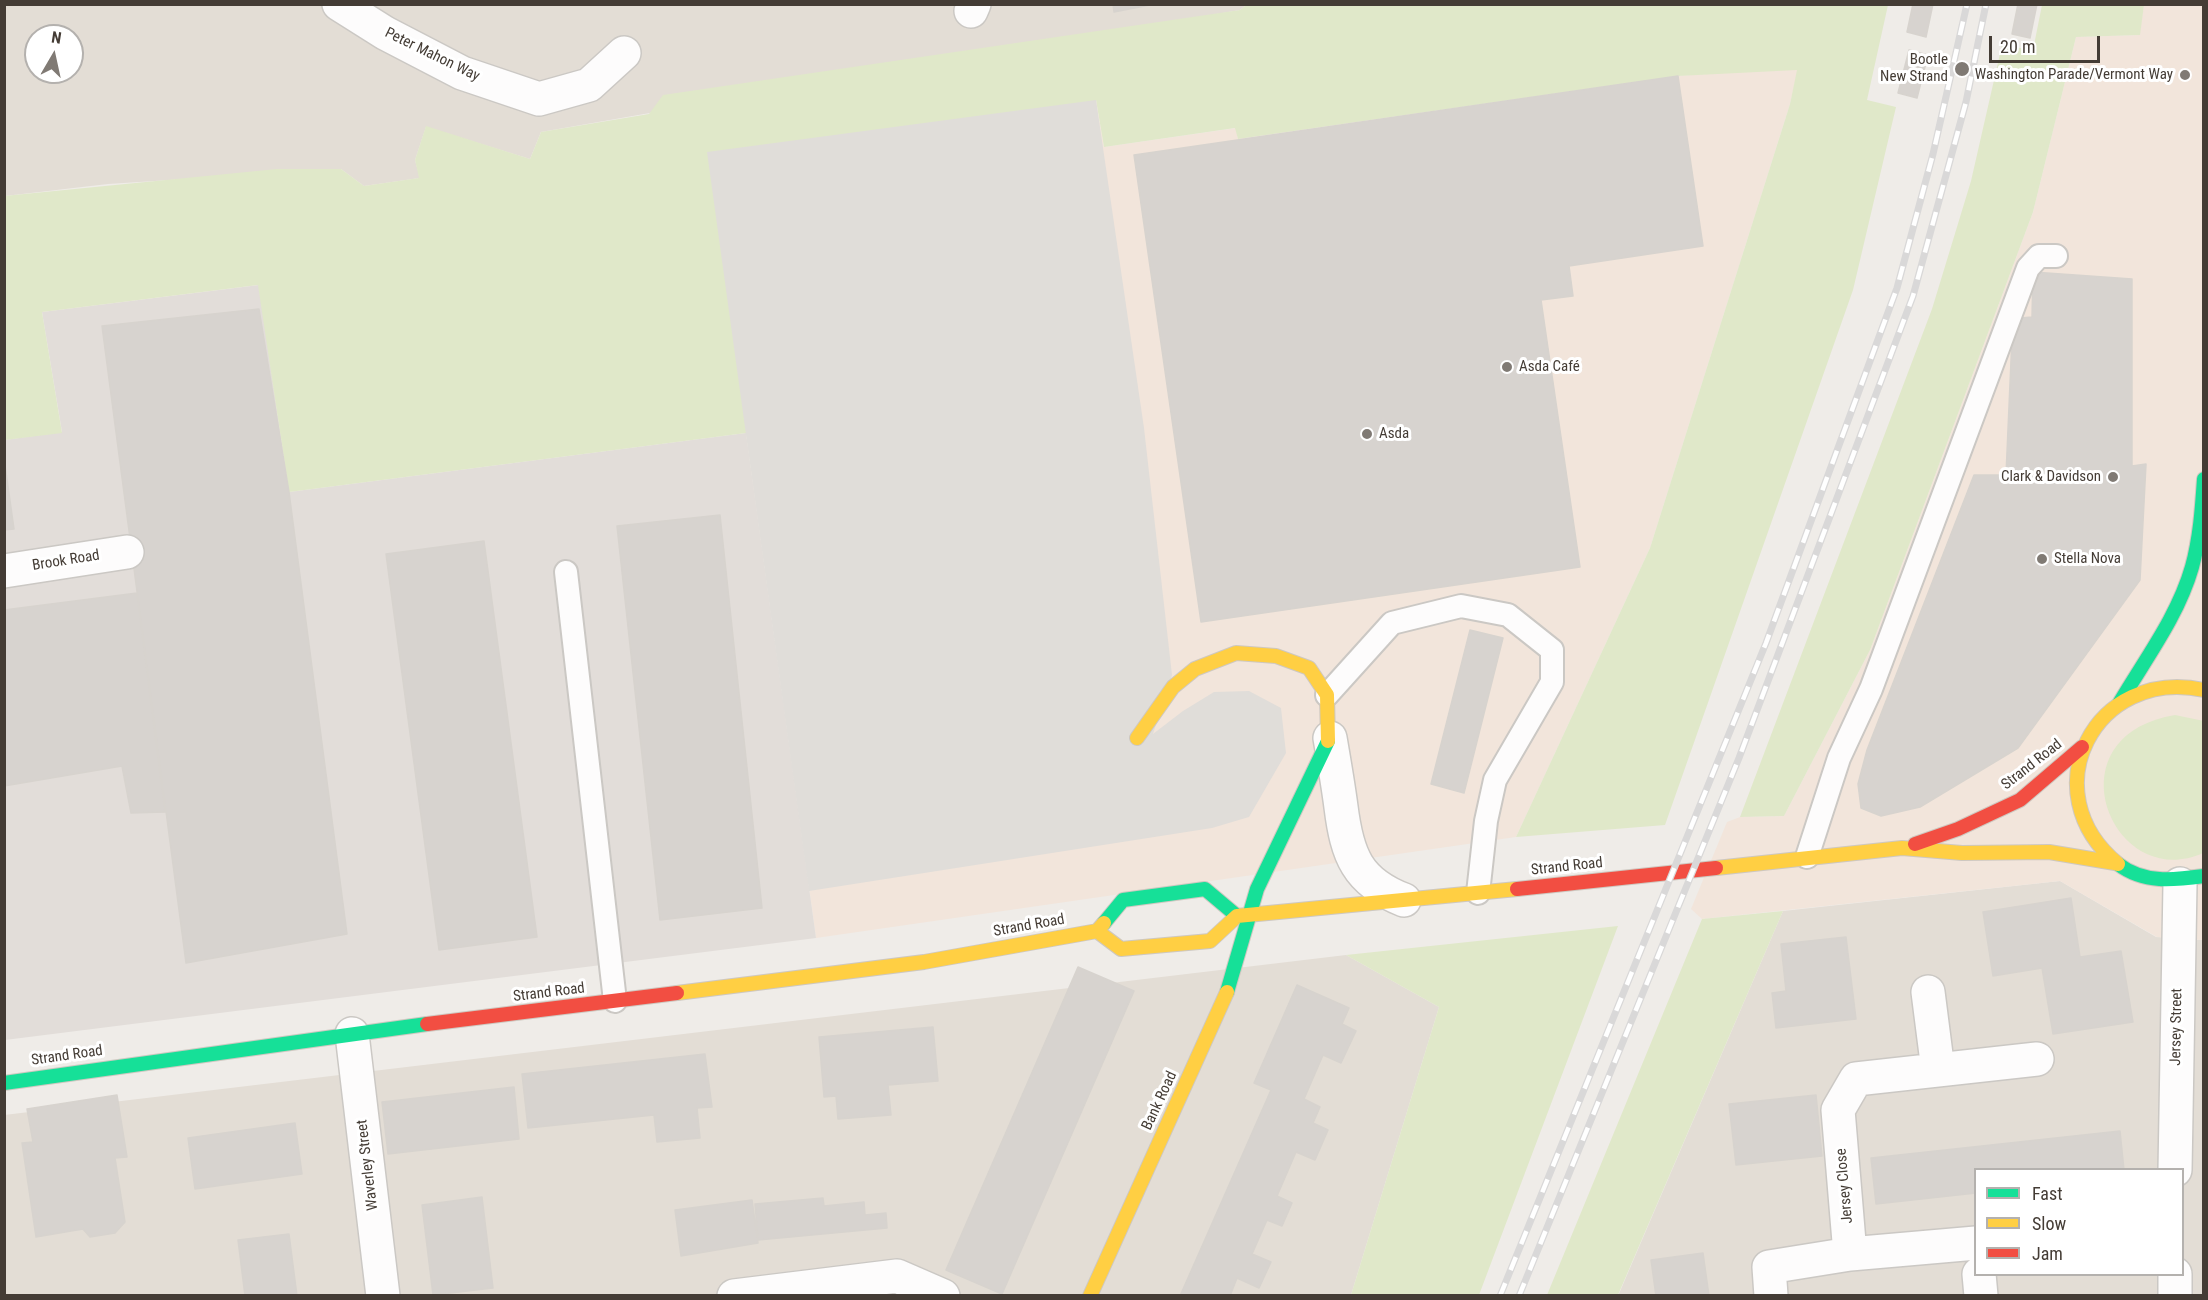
<!DOCTYPE html>
<meta charset="utf-8">
<style>
body{margin:0}
#map{position:relative;width:2208px;height:1300px;overflow:hidden;background:#efece8;font-family:"Roboto Condensed",sans-serif}
canvas{display:block}
.frame{position:absolute;inset:0;border:6px solid #443c35;pointer-events:none}
.legend{position:absolute;left:1974px;top:1168px;width:210px;height:108px;box-sizing:border-box;background:#fff;border:2px solid #b4b1ae;margin:0;padding:8px 10px;list-style:none;font-size:18px;color:#443c35}
.legend li{display:flex;align-items:center;gap:12px;height:30px}
.legend b{width:30px;border:2px solid #b4b1ae}
.north{position:absolute;left:24px;top:24px;width:60px;height:60px;box-sizing:border-box;background:#fff;border:2px solid #b4b1ae;border-radius:50%;rotate:9deg;font-size:16px;font-weight:700;line-height:24px;text-align:center;color:#443c35}
.north::after{content:'';display:block;margin:auto;width:21px;height:27px;background:#807a74;clip-path:polygon(50% 0,100% 100%,50% 72%,0 100%)}
.scale{position:absolute;left:1989px;top:36px;width:111px;height:27px;box-sizing:border-box;border:3px solid #443c35;border-top:0;padding-left:8px;font-size:18px;line-height:21px;white-space:nowrap;color:#443c35;-webkit-text-stroke:4px #fff;paint-order:stroke}
</style>
<div id="map">
<canvas width="2208" height="1300"></canvas>
<div class="frame"></div>
<ul class="legend">
<li><b style="height:8px;background:#16e098"></b>Fast</li>
<li><b style="height:8px;background:#ffcf43"></b>Slow</li>
<li><b style="height:8px;background:#f24e42"></b>Jam</li>
</ul>
<div class="north">N</div>
<div class="scale">20 m</div>
</div>
<script>
const context = document.querySelector('canvas').getContext('2d');
context.lineJoin = 'round';
function fill(path, color) { context.fillStyle = color; context.fill(path, 'evenodd'); }
function strokePath(path, color, width, dash) { context.strokeStyle = color; context.lineWidth = width; context.lineCap = dash ? 'butt' : 'round'; context.setLineDash(dash || []); context.stroke(path); }
function label(font, color, halo, rows, align = 'center') {
  context.font = font + ' "Roboto Condensed",sans-serif'; context.lineWidth = 6; context.setLineDash([]); context.textBaseline = 'middle'; context.strokeStyle = halo; context.fillStyle = color; for (const [text, x, y, turn = 0] of rows) {
    context.save(); context.translate(x, y); context.rotate((+turn || 0) * Math.PI / 180); context.textAlign = isNaN(turn) ? turn : align; if (halo) context.strokeText(text, 0, 0); context.fillText(text, 0, 0); context.restore();
  }
}
const residential = new Path2D(`
 M4,5H1246L1240,10L541,132L530,159L426,127L415,160L420,178L364,186L341,169L108,184L5,196ZM36,36H72V72H36Z
 M2060,881L2156,937L2203,940V1295L1618,1296L1783,911ZM1976,1170H2182V1274H1976Z
 M1346,955L1439,1007L1351,1295H5L4,1115Z`);
const commercial = new Path2D(`
 M2144,5H2203V940L2157,937L2060,881L1702,919L1691,909L1727,822L1740,817L1784,816L1870,650L2033,212L2076,37L2139,35Z
 M1760,70H1798L1790,104L1650,548L1516,837L816,938L707,152L1096,100L1104,147L1236,128L1238,139L1678,76Z`);
const industrial = new Path2D(`
 M259,285L289,492L746,433L816,938L5,1040L4,440L62,432L42,312Z`);
const green = new Path2D(`
 M1246,5H1888L1867,100L1896,107L1853,290L1665,825L1516,837L1650,548L1790,104L1797,70L1678,76L1238,139L1235,128L1104,147L1096,100L746,433L289,492L258,285L42,312L62,433L5,440L4,196L277,169H341L364,186L419,178L415,160L426,126L530,159L541,132L649,114L663,95L1240,10Z
 M2042,5H2144L2140,35L2076,37L2033,212L1870,650L1784,816L1740,817L1932,309L1971,181L2002,45L2033,50Z
 M2175,715L2204,721L2203,853C2112,894 2048,736 2175,715Z
 M1783,911L1618,1295H1547L1702,919Z
 M1618,926L1479,1295H1351L1439,1007L1346,955Z`);
const parking = new Path2D(`
 M1096,100L1144,428L1172,675L1153,734L1183,711L1214,692L1249,691L1281,708L1286,753L1249,817L1212,828L809,891L707,152Z`);
const building = new Path2D(`
 M1113,4H1155L1114,12Z
 M1913,4H1933L1926,37L1907,32Z
 M2018,4H2037L2030,38L2012,34Z
 M1909,50L1928,55L1917,98L1898,93Z
 M1678,76L1703,246L1569,266L1573,296L1541,300L1580,567L1201,622L1134,155Z
 M2033,272L2132,279V466L2146,464L2140,580L2018,748L1920,807L1881,816L1861,808L1858,784L1867,750L1974,475H2006L2012,338L2020,318L2032,317Z
 M259,309L289,492L347,934L186,963L102,326Z
 M4,458L14,529L4,530Z
 M720,515L762,908L660,920L617,526Z
 M484,541L537,937L439,950L386,554Z
 M137,593L165,812L131,813L122,766L4,786V610Z
 M1470,630L1503,638L1464,793L1431,784Z
 M2071,898L2080,957L2121,951L2133,1022L2053,1034L2042,968L1993,976L1983,912Z
 M1846,937L1856,1019L1776,1028L1772,993L1786,991L1781,944Z
 M1078,967L1134,991L1002,1294L946,1270Z
 M1297,985L1349,1008L1342,1024L1356,1031L1341,1063L1323,1055L1304,1099L1320,1107L1313,1123L1328,1130L1315,1160L1296,1152L1277,1196L1292,1203L1282,1226L1267,1220L1252,1254L1271,1262L1259,1288L1237,1278L1230,1296H1180L1271,1090L1254,1083Z
 M933,1027L938,1081L888,1085L891,1115L838,1119L836,1096L824,1097L819,1037Z
 M705,1054L712,1107L697,1108L700,1138L657,1142L654,1115L528,1128L522,1074Z
 M514,1087L519,1139L388,1154L382,1102Z
 M117,1095L127,1157L115,1158L125,1222L115,1233L90,1237L83,1229L36,1237L22,1143L33,1142L27,1109Z
 M1816,1095L1822,1156L1736,1165L1729,1104Z
 M295,1123L302,1174L195,1189L188,1138Z
 M2120,1131L2124,1170H1976V1193L1876,1204L1871,1158Z
 M482,1197L493,1288L433,1295L422,1205Z
 M823,1198L824,1206L864,1202L865,1215L886,1213L887,1228L758,1240L755,1204Z
 M752,1200L758,1243L681,1256L675,1210Z
 M289,1234L297,1296H245L238,1240Z
 M1703,1253L1709,1296H1656L1651,1260Z`);
const lane = new Path2D(`
 M566,572L615,1001
 M1327,695L1392,623L1461,606L1508,615L1552,650V682L1495,780L1486,821L1478,893
 M1807,857L1839,758L1871,689L2028,268L2039,256H2056`);
const street = new Path2D(`
 M339,4L385,33L462,73L539,99L589,85L624,53
 M971,11L974,4
 M4,571L127,552
 M1330,738C1334,761 1338,784 1341,807C1347,855 1357,882 1404,900
 M1928,992L1938,1070
 M352,1034L383,1296
 M2175,1170L2180,884
 M1976,1243L1850,1254L1838,1110L1856,1079L2037,1059
 M1979,1274L1981,1296
 M2175,1274V1296
 M734,1296L897,1276L943,1296
 M1771,1296L1769,1267L1850,1254`);
const fast = new Path2D(`
 M2120,702C2146,658 2178,616 2192,567C2200,538 2202,508 2204,479
 M2118,864C2144,884 2174,880 2204,876
 M1104,923L1123,900L1205,889L1237,916
 M1227,992L1257,889L1328,741
 M4,1083L427,1024`);
const slow = new Path2D(`
 M1137,738L1173,687L1195,669L1236,653L1276,656L1309,668L1327,695L1328,741
 M2118,864C2030,792 2095,666 2204,690
 M1716,868L1902,848L1962,853L2049,852L2115,863
 M1097,931L1121,949L1210,941L1237,916L1517,889
 M677,993L924,962L1097,931L1104,923
 M1090,1296L1227,992`);
const jam = new Path2D(`
 M1915,844L1958,829L2020,800L2082,747
 M1517,889L1716,868
 M427,1024L677,993`);
const rail = new Path2D(`
 M1500,1296L1766,643L1897,288L1933,154L1967,4
 M1519,1296L1739,758L1913,296L1966,102L1986,4`);
const markers = [
 [1962,69,8,"#807a74"],
 [2185,75,6,"#807a74"],
 [1507,367,6,"#807a74"],
 [1367,434,6,"#807a74"],
 [2113,477,6,"#807a74"],
 [2042,559,6,"#807a74"]
];
const streetNames = [
 ["Peter Mahon Way",432,55,26],
 ["Brook Road",66,561,-9],
 ["Strand Road",2032,765,-38],
 ["Strand Road",1567,867,-6],
 ["Strand Road",1029,926,-10],
 ["Strand Road",549,993,-7],
 ["Jersey Street",2177,1027,-89],
 ["Strand Road",67,1056,-8],
 ["Bank Road",1160,1101,-65],
 ["Waverley Street",368,1165,-97],
 ["Jersey Close",1845,1186,-95]
];
const poiNames = [
 ["Bootle",1948,60],
 ["New Strand",1948,77],
 ["Washington Parade/Vermont Way",2173,75],
 ["Asda Café",1519,367,"left"],
 ["Asda",1379,434,"left"],
 ["Clark & Davidson",2101,477],
 ["Stella Nova",2054,559,"left"]
];
fill(residential, '#e3ddd5');
fill(commercial, '#f2e5db');
fill(industrial, '#e2ddd9');
fill(green, '#e0e8c9');
fill(parking, '#e0ddd9');
fill(building, '#d7d3cf');
strokePath(building, '#d7d3ce', 1.5);
strokePath(lane, '#cbc8c4', 26);
strokePath(street, '#cbc8c4', 36);
strokePath(fast, '#cec8c0', 16);
strokePath(slow, '#cec8c0', 16);
strokePath(jam, '#cec8c0', 16);
strokePath(lane, '#fdfcfc', 22);
strokePath(street, '#fdfcfc', 33);
strokePath(fast, '#16e098', 14);
strokePath(slow, '#ffcf43', 14);
strokePath(jam, '#f24e42', 14);
strokePath(rail, '#d9d8d8', 7);
strokePath(rail, '#fff', 4.5, [14]);
for (const [x, y, r, color] of markers) { const dot = new Path2D(); dot.arc(x, y, r, 0, 2 * Math.PI); context.fillStyle = color; context.fill(dot); strokePath(dot, '#fff', 2); }
label('15px', '#443c35', '#fff', streetNames);
label('15px', '#443c35', '#fff', poiNames, 'right');
</script>
